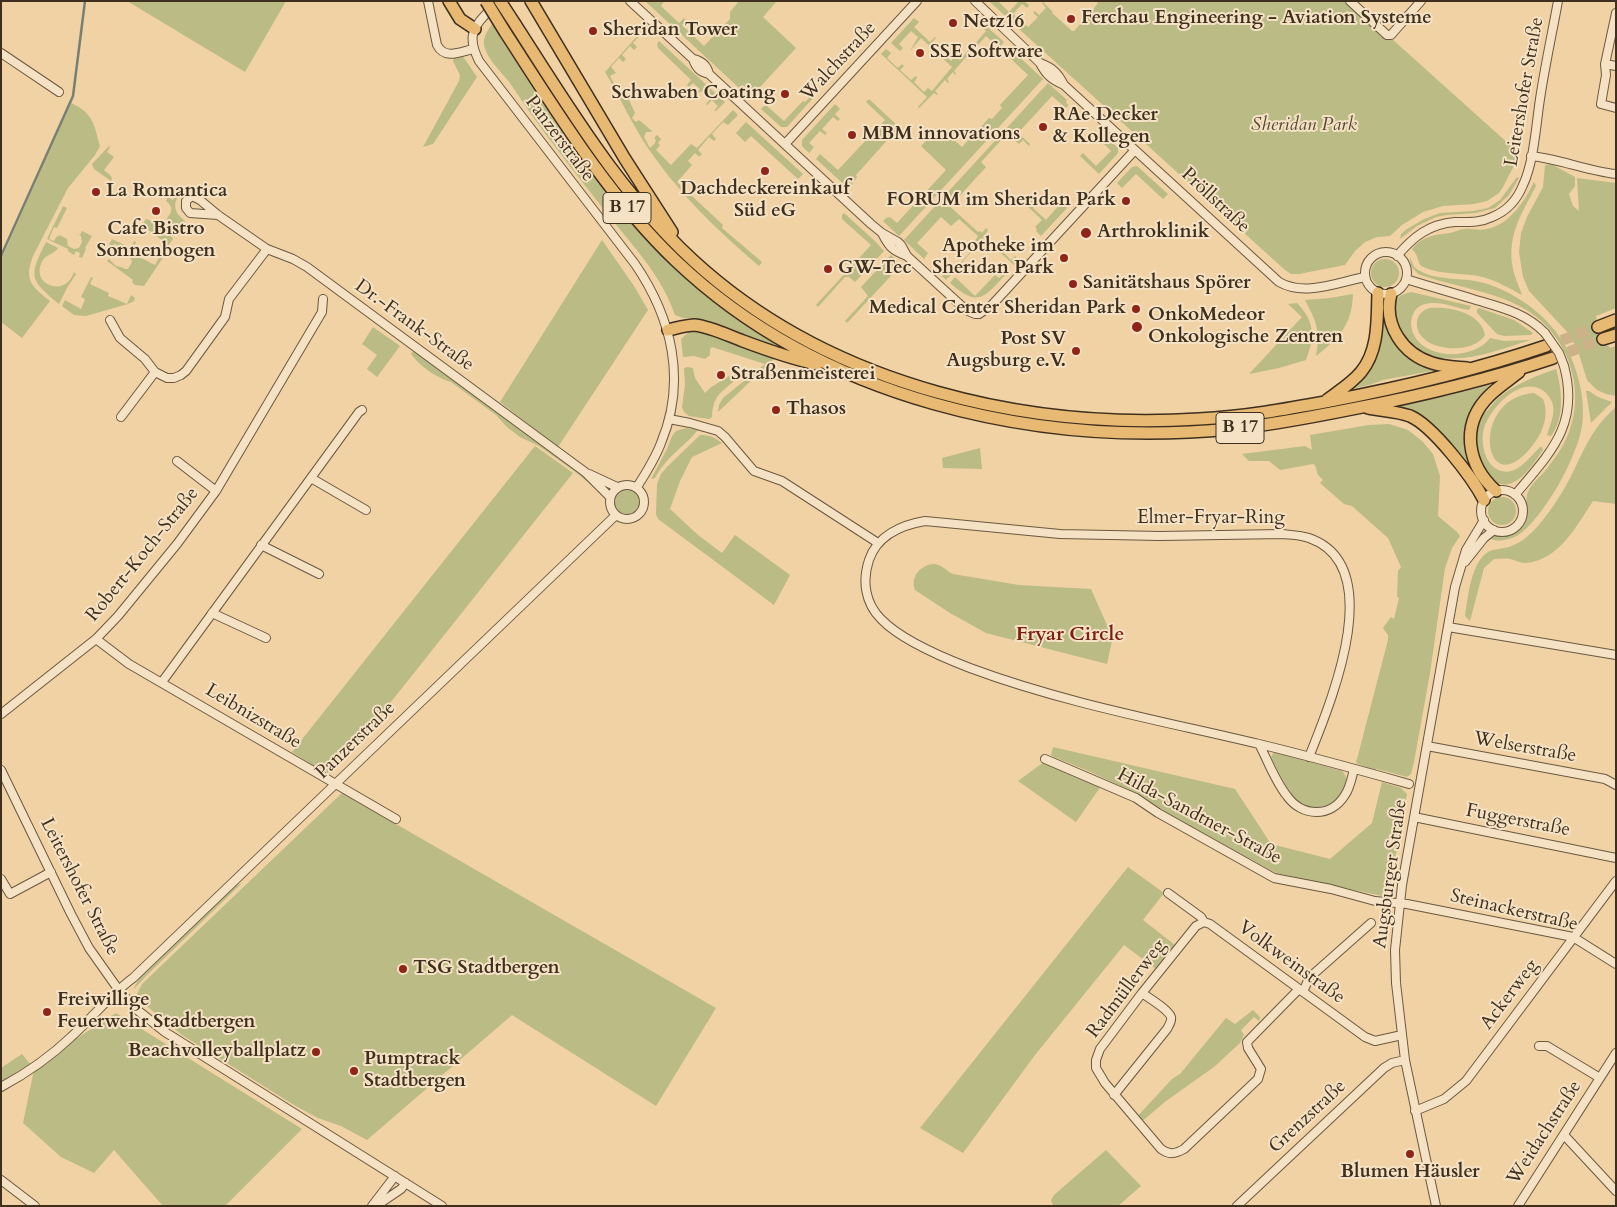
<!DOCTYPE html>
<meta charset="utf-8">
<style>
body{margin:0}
#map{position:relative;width:1617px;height:1207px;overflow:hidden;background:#f0d2a4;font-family:Cardo,serif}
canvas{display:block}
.frame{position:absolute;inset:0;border:2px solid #3e2f1e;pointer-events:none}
</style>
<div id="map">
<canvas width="1617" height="1207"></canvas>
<div class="frame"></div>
</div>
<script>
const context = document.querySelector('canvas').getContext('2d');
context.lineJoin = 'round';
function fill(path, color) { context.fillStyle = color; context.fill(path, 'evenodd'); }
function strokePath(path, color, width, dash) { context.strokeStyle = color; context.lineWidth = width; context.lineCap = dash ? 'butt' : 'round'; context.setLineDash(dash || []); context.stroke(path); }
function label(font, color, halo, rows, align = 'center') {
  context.font = font + ' Cardo,serif'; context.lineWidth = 4; context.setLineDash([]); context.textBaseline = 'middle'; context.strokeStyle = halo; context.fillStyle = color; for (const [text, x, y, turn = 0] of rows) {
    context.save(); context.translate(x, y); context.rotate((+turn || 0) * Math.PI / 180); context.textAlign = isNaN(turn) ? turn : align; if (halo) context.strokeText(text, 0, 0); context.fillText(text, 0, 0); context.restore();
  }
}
const green = new Path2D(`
 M127,1H286L245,72Z
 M645,1H656L658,3L660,1H664L661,6L679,23L684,18L686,20L682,25L704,46L730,19V12L739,1H777L763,17L796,48L750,98Z
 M989,1H998L1009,12L1019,1H1024L1029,5L1027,8L1022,4L1013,14L1018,18L1013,23Z
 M1096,1H1345L1386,38L1392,39L1520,154L1503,187L1499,193L1487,201L1474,204L1443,206L1423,212L1402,225L1390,236L1377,237L1365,242L1355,251L1345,265L1299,274H1291L1285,270L1019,29L1023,23L1028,27L1038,17L1033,13L1035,11L1039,15L1046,8L1042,3L1043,2L1053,12L1052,13L1072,31H1074L1094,9V8L1098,3Z
 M914,18L919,22L914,27L930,42L935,37L936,38L931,43L940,51L945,46L946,47L942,52L951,61L955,56L960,60L972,46L969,41L974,45L986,31L982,27L984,24L1004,42L999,48L986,36L968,56L970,59H969L966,57L954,71L956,74L955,75L953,72L947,79L949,82L948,83L945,80L935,91L938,94L937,95L934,93L919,108L918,107L927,97L881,54L886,49L891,53L887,58L898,68L902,64L904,66L900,70L911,80L916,76L917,78L914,82L924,92L928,88L932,91L952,67L921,38L910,51L918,37L911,31L899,44L903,48L900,51L891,43Z
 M492,24C547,109 600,200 675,269C707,299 741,323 778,346L780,348L777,349L695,318H683L675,315C661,274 631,244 605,211C573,170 540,129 512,86C503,73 487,60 484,45C483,37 488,30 492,24Z
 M640,33L641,34L633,43L637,47L634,50L630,46L622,55L626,59L623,62L619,58L611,67L616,73L610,76L619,93L625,91L635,113L632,118L636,122L639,120L652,131L651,132H646L644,137L650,148L655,143L656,140L654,138L657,135L661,139L658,143L660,145L656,150L671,165L691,144L697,148L733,110L738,115L728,125L723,122L712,134L716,139L714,141L709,137L698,150L702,154L699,157L695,153L688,161L692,165L677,182L723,225L722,228L762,262L759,266C716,229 675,190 644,142C630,120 619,95 605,72Z
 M659,41L725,102L716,111H714L718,106L712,100L707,105L706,104L710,99L701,91L697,95L696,94L700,89L693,83L689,87L687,85L691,80L658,48L657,44Z
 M1014,52L1043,79L899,236L883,221L886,218L890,217L897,223L946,170L921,146L939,127L962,147L989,118L992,119L1002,108L1000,105L1028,75L1009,57Z
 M462,55L477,77L433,144L423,147L459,81L460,75L453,61L455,57Z
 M1048,83L1067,100L1066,102L1068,105L1070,103L1066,108L1052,96L1018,133L1030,144L1029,146L1023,140L1019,144L1007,134L981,162L986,167L955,201L950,197L945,202L978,232L980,231L982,233L986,228L988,230L985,235L996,246L1001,242L1003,244L999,248L1011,260L1015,256L1019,261L1014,265L984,238L946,280L942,276L948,271L951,273L974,248L972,246L978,236L959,219L951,226L941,217L917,243L928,253L924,259L904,240Z
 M811,96L813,98L787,127H781L761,109L764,106H767L784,121L803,101L805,102Z
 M869,99L899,127L856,175L857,177L849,189L816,159L820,154L838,170L885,120L866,102Z
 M71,103C93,113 94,124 100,146L95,155L68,188L33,256C24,280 31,286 50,301L22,338L1,322V260Z
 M835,104L840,109L835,114L840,119L838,121L833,117L822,129L827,133L825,135L820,131L809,143L814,147L809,153L802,146V140Z
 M746,122L803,174L798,179L751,136L745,142L736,133Z
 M1102,133L1118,148V153L1099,174L1080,156L1083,153L1096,166L1111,151L1102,142L1104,140L1099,135Z
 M109,146L110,147L107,152L114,157L104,170L111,176L112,179L111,181L94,169L92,164Z
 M1551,164L1575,177V186L1569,194L1573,206L1579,211L1577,178L1616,183V308L1596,316C1598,329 1602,338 1610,348L1616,346V396L1606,394L1597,390L1587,380L1579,354L1570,335L1529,291L1523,277L1519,252L1521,233L1527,217L1543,187L1545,165Z
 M1137,166L1168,194L1163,199L1136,174L1122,188L1117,183L1132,167Z
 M1517,177L1519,178L1509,195L1495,208L1476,213L1447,215L1436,217L1417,226L1400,239L1401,234L1407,229L1424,219L1440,213L1473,211L1488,208L1500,200Z
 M1534,182L1536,186C1521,215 1505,238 1514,273C1516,281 1520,288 1522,295C1509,288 1497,281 1483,277C1463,272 1438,276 1420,265L1416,254L1412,249C1423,236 1434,235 1450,233C1455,232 1460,229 1464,229C1472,228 1480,231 1487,229C1509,225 1525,201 1534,182Z
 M177,194L178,196C172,207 176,214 185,221L181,228L174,227L167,223V218C173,212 173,206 166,201L168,197L173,200Z
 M1026,196L1035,204L1033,208L1046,220L1061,203L1067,208L1041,236L1036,231L1037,229L1035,227L1042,220L1022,201Z
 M63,206L67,208L57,228L54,227L49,239L54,241L57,236L58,237L59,235L67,239L68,246L74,249L79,248L82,242L81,236L75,233L80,235L82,231L92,236L85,248L86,249L82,258L79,257L80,253L76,251L74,255L68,251V249L47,239Z
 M844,213L875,241L884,251L855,282L849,277H845L818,307L816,305L871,245L842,219V215Z
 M146,219L154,222L153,223L159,225L158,227L160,229L162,227V230L169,233L173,239L167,247L161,243L163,241L142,225Z
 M112,239L131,248L134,241L136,242L131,253L155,265L161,254L164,256L144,286L135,285L132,282L133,280L107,261L109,259L116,266L124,268V269H128L132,262L128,251L115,244L112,246L109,245Z
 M602,240L634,286L648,310L558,447L500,402Z
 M46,242L58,248C54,255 44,254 41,264C32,285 66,298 74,272L76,274L67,288L59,304C30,280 28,277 46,242Z
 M891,255L901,265L847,323L845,321L868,296L861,287Z
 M1410,256C1412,262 1413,268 1420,271C1436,280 1457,278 1475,281C1512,288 1550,316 1567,349C1578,370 1586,401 1582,426C1577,457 1546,513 1521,533C1516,537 1510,539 1504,540C1498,541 1495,541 1489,538C1498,534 1507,537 1515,532C1536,520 1522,507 1528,492C1531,484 1540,477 1545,471C1555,458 1565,445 1570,429C1586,384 1565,331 1523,308C1494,291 1451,286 1418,274L1411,266Z
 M1371 273a14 14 0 1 1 28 0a14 14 0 1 1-28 0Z
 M1004,274L1005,275C983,299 978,307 950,283L955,277L975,296L995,275L999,278Z
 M91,277L93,278L90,284L109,293L108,296L127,304L131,295L135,298L134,301L128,304L86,316L74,315L62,306L65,300L81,309L85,299L81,297Z
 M1411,292L1471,306L1469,310C1456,308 1444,302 1431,303C1408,304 1406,330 1420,343C1438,360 1476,357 1490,338L1504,341L1531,340C1501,349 1473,361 1442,358L1441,360C1431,356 1421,352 1412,345C1402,335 1385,307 1400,296C1403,294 1408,293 1411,292Z
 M1353,294C1352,325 1339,338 1316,356C1321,331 1316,321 1305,300L1330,298Z
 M1383,299H1386L1408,356L1420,365L1437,370L1383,380L1369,385L1351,389C1384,362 1380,337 1383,299Z
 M1297,303C1315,322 1315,336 1306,360L1279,368L1249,374L1302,317L1288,304Z
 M1429,308C1448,306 1481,312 1485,335C1472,357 1414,351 1417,322C1418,314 1422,311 1429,308Z
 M1479,308L1514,320L1533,333L1531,335L1504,336L1497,334L1477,313V310Z
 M373,327L400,346L377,377L367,369L377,355L362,344Z
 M691,330L700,331L774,359L718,412L719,405L723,398L765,364L712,347L710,349V355L705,359L694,356L683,357L681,339Z
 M414,350L575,470L596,487L595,488L574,471L539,446L520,437L507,427L496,415L451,382C435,377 421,367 411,354Z
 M688,367L693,368L695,378L705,393L710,388L737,371L740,375C725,392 713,391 712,417L709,419L689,416L684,412L682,407L685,385L684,368Z
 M1556,369C1562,389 1565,418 1551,436L1547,435C1550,425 1555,415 1553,405C1552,400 1548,395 1545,392C1522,373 1491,407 1484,428C1482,435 1482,443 1484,450C1487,466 1502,478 1518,468C1526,463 1533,454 1540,447H1542L1543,450C1535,461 1525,478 1512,483C1481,494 1468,438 1480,418C1483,412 1481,417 1485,413C1490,408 1493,403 1498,398C1515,384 1536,376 1556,369Z
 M1494,384L1477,401L1469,423L1486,488L1485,490L1478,482L1397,408V406L1445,395L1446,396Z
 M1586,391H1589L1598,397L1612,402L1591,423Z
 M1534,393L1543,399C1549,413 1544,430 1535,442C1485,512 1466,398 1534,393Z
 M1616,407V504L1593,501C1577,525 1559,561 1525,563C1520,563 1515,560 1510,559C1505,558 1499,559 1494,559L1484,568L1470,621L1465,616C1468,597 1471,560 1490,551C1495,549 1500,549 1505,548C1518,545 1528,537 1537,527C1549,513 1560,497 1569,480C1584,451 1590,430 1616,407Z
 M1389,424L1408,430L1422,441L1433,454L1440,476L1438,516L1457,532L1460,536L1452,548L1445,568L1430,673L1414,762L1411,774L1407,777L1377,769L1372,770L1356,763L1388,640V635L1383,628L1391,617L1394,619L1399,598L1397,597L1398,571L1401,567L1388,538L1352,506L1344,504L1320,483L1323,480L1318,475L1315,465L1313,464L1280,470L1269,461H1249L1242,454L1305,446L1312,450L1310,435L1369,425Z
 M686,428L698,430C684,447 666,457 655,478L651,479L667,449L672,436L676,431Z
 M700,435C710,435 714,437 722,443L692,457L680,481L670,509L698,535L722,553L735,535L790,575L774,605L658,519L656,514L657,484L661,474L667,467Z
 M535,446L573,473L371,727L327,774L292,752Z
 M980,448L982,469L943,468L942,458Z
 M614 501a13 13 0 1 1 26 0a13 13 0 1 1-26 0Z
 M1488 511a14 14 0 1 1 28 0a14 14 0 1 1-28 0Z
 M934,564C943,565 946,571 953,574L1019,585L1091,589L1107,625L1115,627L1107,664L986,633L950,613L915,590C910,576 921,565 934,564Z
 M1053,747L1235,789L1271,844L1330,859L1372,823L1382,782L1401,788L1407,794L1390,885H1388L1387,890L1389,891L1387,897L1276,873L1167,813L1144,797L1086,770L1054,757L1051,755Z
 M1274,752L1342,771C1361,791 1317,824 1293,798C1283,787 1277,771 1271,757Z
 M1044,762L1101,786L1076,822L1018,781Z
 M342,793L716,1008L656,1106L512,1015L367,1140L341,1126L318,1118L294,1105L182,1035L143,1003L137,994L142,984Z
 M1128,867L1164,893L1143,920L1175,945L1156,969L1124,945L1035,1055L963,1153L920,1128Z
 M242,883L147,975L133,990L137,982L142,975L233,887Z
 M1253,1010L1260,1017L1259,1021L1254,1017L1241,1030L1244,1035L1240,1043L1214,1067L1166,1101L1139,1124L1135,1119L1172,1079L1180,1074L1226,1018L1235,1024Z
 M116,1013L302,1129L225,1206H163L114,1150L94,1173L61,1157L23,1123L35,1065Z
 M22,1054L30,1064L9,1077L10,1082L1,1093V1068Z
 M1106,1150L1141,1186L1118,1206H1053L1051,1200L1054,1195Z`);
const stream = new Path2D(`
 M1,256L73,96L85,1`);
const highwayTunnel = new Path2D(`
 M1546,346L1598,327
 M1553,358L1603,339`);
const minor = new Path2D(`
 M428,1L437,45C445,60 460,52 473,49
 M630,1L693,59C696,68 700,72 709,74L871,224L882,233L898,242L901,245L907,256L966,310L975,314H979L991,306L1135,150
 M975,1L1040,63C1046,75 1052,80 1064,85L1279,282C1305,297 1338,282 1365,277
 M1350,1L1387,35H1391L1421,1
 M1616,13L1605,64L1606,75L1601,104L1616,108
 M486,14C470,30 469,41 479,61L635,264C672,318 687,381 661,443C655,459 646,473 637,487
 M1,53L59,92
 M693,59C702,61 707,65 709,74
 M1040,63C1053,68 1058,73 1064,85
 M1605,64L1616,66
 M785,144L917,1
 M1531,156C1560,159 1587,171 1616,174
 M218,215L190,213L186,208V201L192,196L200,200L218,215L267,249L293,259L307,267L585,472L610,497
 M882,233C889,247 892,250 907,256
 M1365 273a21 21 0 1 1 42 0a21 21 0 1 1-42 0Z
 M1397,256C1413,237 1429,224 1455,222C1468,222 1480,223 1492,217C1507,211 1517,200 1523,185C1534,162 1536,125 1540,99C1545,66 1552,34 1558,1
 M1406,279C1428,286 1450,292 1473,299C1499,307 1525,312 1545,333
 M110,320L120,338L145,359L155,372L167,378H174L181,375L186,371L225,317L229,299L267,249
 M121,417L155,372
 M669,419L690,423L718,431L725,437L754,471L782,481L878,543
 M177,461L216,491
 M589,474L617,487
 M311,478L366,510
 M610 502a17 17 0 1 1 34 0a17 17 0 1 1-34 0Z
 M1481 511a21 21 0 1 1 42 0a21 21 0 1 1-42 0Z
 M1515,495C1550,453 1580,425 1564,366
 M261,545L319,574
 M1465,562L1484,538L1494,530
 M212,613L266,638
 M1448,627L1616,655
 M96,639L129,664L396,819
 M162,682L359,412L362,410
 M1,714L96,639L118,616L177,544L216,491L322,312L323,299
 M1259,744C1268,761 1275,781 1287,796C1302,817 1331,818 1345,795C1350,788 1352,777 1354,769
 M1427,746L1605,779L1616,785
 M1309,757C1330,704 1389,566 1309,538C1300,535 1291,535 1282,534L1160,536L1060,534L925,521C901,525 877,536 869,560C862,581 865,603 881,619C900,639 944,658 970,668C1064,703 1162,721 1259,744C1309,756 1359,770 1409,784
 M1045,759L1136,798L1158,813L1274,878L1331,889L1375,901L1407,904L1573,937L1616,964
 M1,770L71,914L89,948L118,989L136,1009L165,1032L442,1206
 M1414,817L1616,858
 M1,879L10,894L51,872
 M1168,893L1201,917L1204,922L1210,924L1365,1037L1375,1041L1402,1035
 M1204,922L1196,926L1142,993L1100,1049L1096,1060V1068L1105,1083L1161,1149C1169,1155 1175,1154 1184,1149L1258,1079L1261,1069L1248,1048L1247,1042L1299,989
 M1303,992L1309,978L1371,923
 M1539,1046H1547L1600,1078
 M1,1087C27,1073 50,1057 71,1037C92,1018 110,995 133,978L616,515
 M1114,1095L1167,1029C1169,1025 1172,1022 1171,1017C1169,1010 1149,998 1142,993
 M1415,1111L1444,1099L1466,1081L1616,881
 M1564,1135L1616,1191
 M1,1180L35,1206
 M372,1206L395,1176
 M376,1206L401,1189L406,1183
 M1237,1206L1384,1068L1392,1063L1405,1060
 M1436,1206L1405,1060L1396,983L1395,950L1402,885L1455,587L1466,550L1484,520
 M1518,1206L1616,1053`);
const highway = new Path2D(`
 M449,1L460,19L475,29
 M531,1L625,159L672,232
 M515,24C571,111 625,202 705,271C838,386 1027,430 1199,419C1244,417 1287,409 1330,401C1404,387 1475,370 1546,346
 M505,32C557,112 607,195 676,261C821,399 1036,448 1231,429C1272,425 1312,417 1352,409C1420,396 1487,380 1553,358
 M1391,294C1383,325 1403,354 1432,363C1444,367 1456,367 1467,368
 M1598,327L1616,320
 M668,330C677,328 686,325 695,325C711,327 727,335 743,341C767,350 792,359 817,364
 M1603,339L1616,335
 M1327,400C1339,391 1352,383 1361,372C1379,350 1377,320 1378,293
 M1368,408C1381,411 1397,411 1410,416C1433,426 1472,477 1484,500
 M1496,491C1467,465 1460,425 1489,396C1498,387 1509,380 1519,372`);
const minorBridge = new Path2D(`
 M1545,333L1559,353L1564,366`);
const highwayBridge = new Path2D(`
 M486,1L505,32
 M500,1L515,24`);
const markers = [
 [1071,19,5,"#8f2418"],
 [953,23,5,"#8f2418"],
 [593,31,5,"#8f2418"],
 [920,53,5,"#8f2418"],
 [785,94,5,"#8f2418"],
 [1043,127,5,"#8f2418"],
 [852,135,5,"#8f2418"],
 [765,171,5,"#8f2418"],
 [96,192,5,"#8f2418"],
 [1126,201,5,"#8f2418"],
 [156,211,5,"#8f2418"],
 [1086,233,6,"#8f2418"],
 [1064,258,5,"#8f2418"],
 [828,269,5,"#8f2418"],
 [1073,284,5,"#8f2418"],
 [1136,309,5,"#8f2418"],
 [1137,327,6,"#8f2418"],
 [1076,351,5,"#8f2418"],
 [721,375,5,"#8f2418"],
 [776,410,5,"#8f2418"],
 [403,969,5,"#8f2418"],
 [47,1012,5,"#8f2418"],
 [316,1052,5,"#8f2418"],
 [354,1071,5,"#8f2418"],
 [1410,1154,5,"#8f2418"]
];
const shields = [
 [627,208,48],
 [1240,428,48]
];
const shieldNames = [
 ["B 17",627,208],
 ["B 17",1240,428]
];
const poiNames = [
 ["Ferchau Engineering - Aviation Systeme",1081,19],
 ["Netz16",963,23],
 ["Sheridan Tower",603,31],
 ["SSE Software",930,53],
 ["Schwaben Coating",775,94,"right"],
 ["RAe Decker",1053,116],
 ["& Kollegen",1053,138],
 ["MBM innovations",862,135],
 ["Dachdeckereinkauf",765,190,"center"],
 ["Süd eG",765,212,"center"],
 ["La Romantica",106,192],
 ["FORUM im Sheridan Park",1116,201,"right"],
 ["Cafe Bistro",156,230,"center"],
 ["Sonnenbogen",156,252,"center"],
 ["Arthroklinik",1097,233],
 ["Apotheke im",1054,247,"right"],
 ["Sheridan Park",1054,269,"right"],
 ["GW-Tec",838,269],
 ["Sanitätshaus Spörer",1083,284],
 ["Medical Center Sheridan Park",1126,309,"right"],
 ["OnkoMedeor",1148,316],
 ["Onkologische Zentren",1148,338],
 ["Post SV",1066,340,"right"],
 ["Augsburg e.V.",1066,362,"right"],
 ["Straßenmeisterei",731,375],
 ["Thasos",786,410],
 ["TSG Stadtbergen",413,969],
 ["Freiwillige",57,1001],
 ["Feuerwehr Stadtbergen",57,1023],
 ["Beachvolleyballplatz",306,1052,"right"],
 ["Pumptrack",364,1060],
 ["Stadtbergen",364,1082],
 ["Blumen Häusler",1410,1173,"center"]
];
const streetNames = [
 ["Walchstraße",839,62,-47],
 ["Leitershofer Straße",1525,92,-80],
 ["Panzerstraße",559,139,53],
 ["Pröllstraße",1215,201,43],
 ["Dr.-Frank-Straße",414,326,36],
 ["Elmer-Fryar-Ring",1211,519],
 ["Robert-Koch-Straße",143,555,-51],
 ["Leibnizstraße",253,717,31],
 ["Panzerstraße",356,741,-44],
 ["Welserstraße",1525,748,10],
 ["Hilda-Sandtner-Straße",1199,817,28],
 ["Fuggerstraße",1518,821,11],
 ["Augsburger Straße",1391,874,-82],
 ["Leitershofer Straße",79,887,63],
 ["Steinackerstraße",1514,911,13],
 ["Volkweinstraße",1291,963,36],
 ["Radmüllerweg",1127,989,-53],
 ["Ackerweg",1510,995,-53],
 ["Grenzstraße",1308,1117,-43],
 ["Weidachstraße",1545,1133,-57]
];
const parkNames = [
 ["Sheridan Park",1304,126]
];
const neighbourhoodNames = [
 ["Fryar Circle",1070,635]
];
fill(green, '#babb85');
strokePath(stream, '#768074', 2.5);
strokePath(highwayTunnel, '#ccb189', 11, [11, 5.5]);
strokePath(minor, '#6a5840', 10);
strokePath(highway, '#3e2f1e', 14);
strokePath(minor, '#f5e2c4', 8);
strokePath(highway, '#e8b972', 11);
strokePath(minorBridge, '#6a5840', 10, []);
strokePath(highwayBridge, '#3e2f1e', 14, []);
strokePath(minorBridge, '#f5e2c4', 8);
strokePath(highwayBridge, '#e8b972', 11);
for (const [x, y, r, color] of markers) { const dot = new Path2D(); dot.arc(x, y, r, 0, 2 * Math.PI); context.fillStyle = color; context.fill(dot); strokePath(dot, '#f5e2c4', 2); }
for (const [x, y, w] of shields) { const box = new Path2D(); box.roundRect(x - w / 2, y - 15.5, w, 31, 4); context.fillStyle = '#f5e2c4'; context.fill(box); strokePath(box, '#3e2f1e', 1); }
label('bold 18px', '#3e2f1e', null, shieldNames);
label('bold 19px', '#3e2f1e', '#f5e2c4', poiNames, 'left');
label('19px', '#3e2f1e', '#f5e2c4', streetNames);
label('italic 19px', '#574b33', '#f5e2c4', parkNames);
label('bold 20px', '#7a1f14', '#f5e2c4', neighbourhoodNames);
</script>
